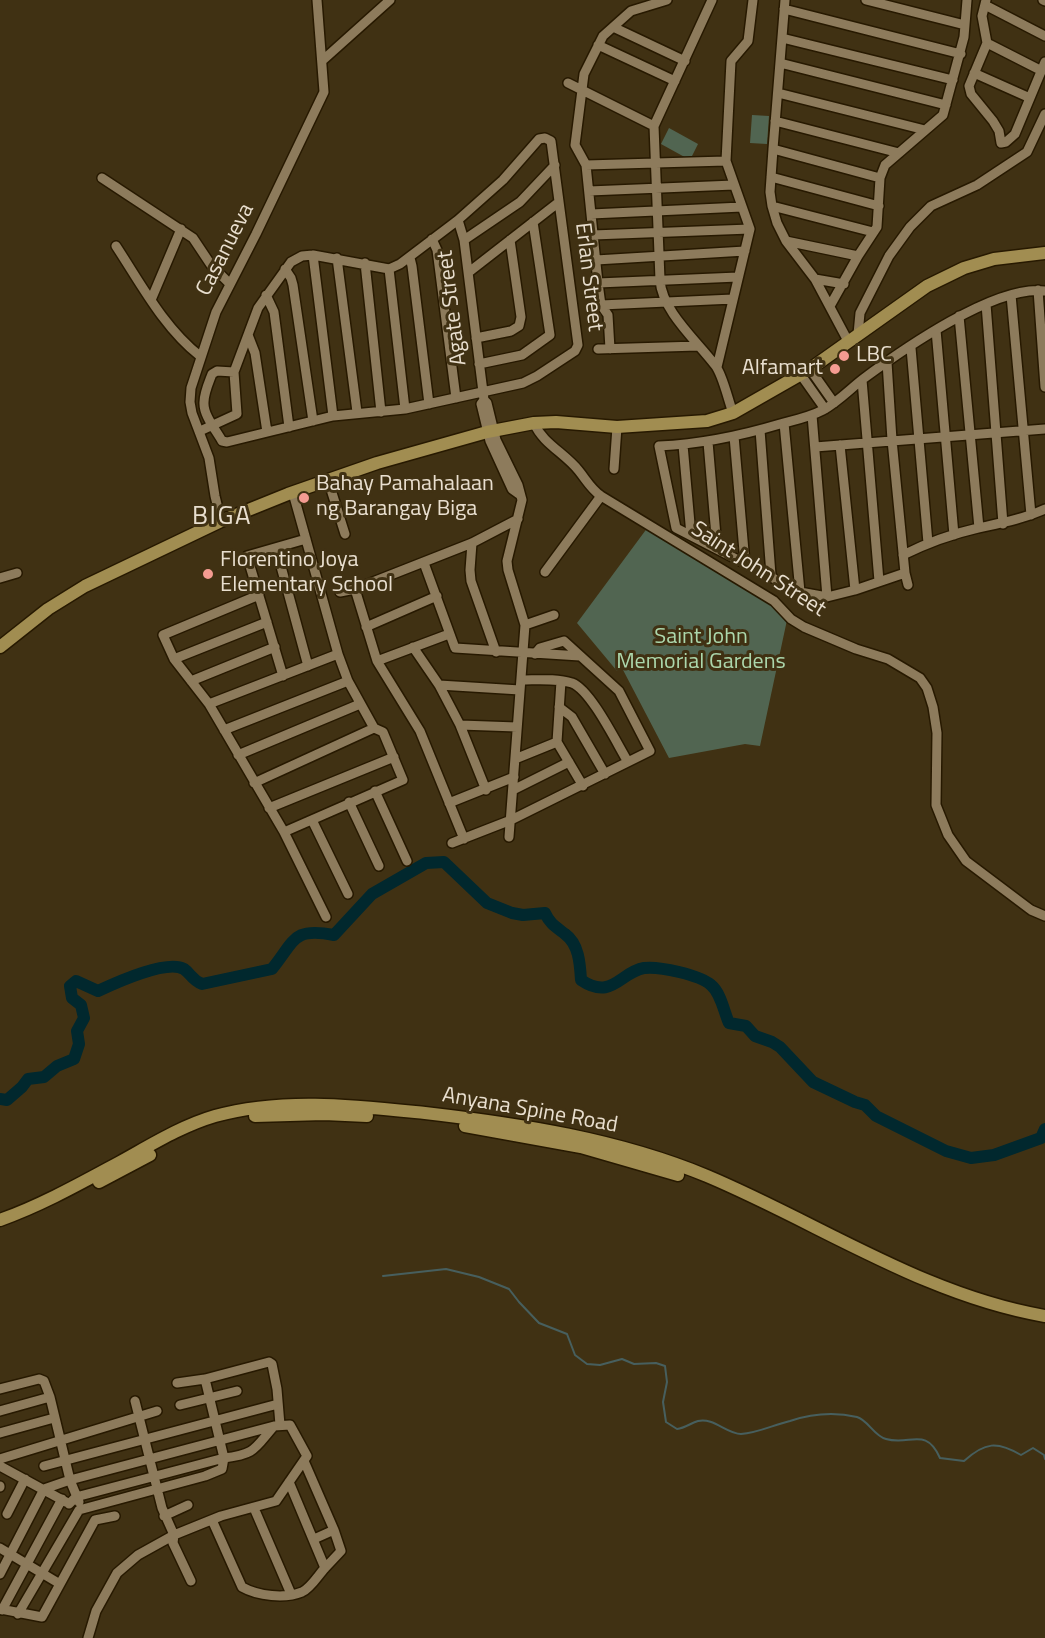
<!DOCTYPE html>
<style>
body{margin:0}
canvas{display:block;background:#403113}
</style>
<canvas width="1045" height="1638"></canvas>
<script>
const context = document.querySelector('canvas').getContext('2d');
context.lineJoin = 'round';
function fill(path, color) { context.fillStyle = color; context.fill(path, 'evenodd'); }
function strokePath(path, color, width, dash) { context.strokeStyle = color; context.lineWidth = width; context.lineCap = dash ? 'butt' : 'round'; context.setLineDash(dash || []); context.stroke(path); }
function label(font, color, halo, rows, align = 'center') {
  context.font = font + ' "Titillium Web",sans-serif'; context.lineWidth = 6; context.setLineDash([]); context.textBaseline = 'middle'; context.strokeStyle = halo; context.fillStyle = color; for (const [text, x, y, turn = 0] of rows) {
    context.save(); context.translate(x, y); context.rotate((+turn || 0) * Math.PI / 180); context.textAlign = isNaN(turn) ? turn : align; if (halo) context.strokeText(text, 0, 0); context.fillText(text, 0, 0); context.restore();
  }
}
const green = new Path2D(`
 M752,115L769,116L767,144L750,143Z
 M669,128L698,144L690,160L661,144Z
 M648,527L771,601L787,620L760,746L745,744L669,758L622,668L617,671L577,623Z`);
const stream = new Path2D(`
 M383,1276L446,1269L479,1277L509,1289L519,1302L539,1323L567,1334L575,1355L587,1364L600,1365L622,1359L634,1364L656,1363L665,1366L667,1382L663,1402L666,1422L677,1429C685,1428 691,1423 698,1421C713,1417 727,1434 741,1434C758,1433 773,1425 790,1421C811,1414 835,1412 857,1417C868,1420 874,1436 886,1439C910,1446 926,1426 940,1458L964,1461C985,1442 997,1441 1021,1455L1033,1448L1044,1455L1045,1459`);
const river = new Path2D(`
 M0,1099L7,1100L22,1087L28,1079L44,1077L57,1066L74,1059L79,1044L77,1031L84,1018L81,1005L72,998L70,986L76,981L98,991C115,983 167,959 184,969C191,974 192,980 202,984L272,969C295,941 292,927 334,935L372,894L426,863L444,862L487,903L512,913L523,915L545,913C550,924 556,927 565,934C579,944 580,964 581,980C612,1001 620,972 644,968C659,966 700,975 711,985C721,993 724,1012 729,1023L746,1026L755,1036L772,1042L780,1047L813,1082L855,1102L865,1105L876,1116L946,1151L971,1158L994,1155L1041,1138L1045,1129`);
const minor = new Path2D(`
 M712,0L654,126L660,280C662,311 696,340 715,365C723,375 728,400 733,413
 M785,0L773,149L770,192L772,206L777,223L786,241L815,279L848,341
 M866,0L965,25
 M986,0L982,16L987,43L969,86L971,94L993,121L999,131L1001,143L1006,142L1015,134L1045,62
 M1043,0L1045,1
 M985,5L1045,36
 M784,9L961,54
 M613,27L685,61
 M782,38L953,80
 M987,43L1042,71
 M598,45L675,81
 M323,60L390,0
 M780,63L946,105
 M974,73L1030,98
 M568,83L654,126
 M778,93L925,130
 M775,121L899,153
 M773,149L880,178
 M586,165L726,161
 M771,177L879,206
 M102,178L193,238L211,265L230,284
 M589,191L734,185
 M772,206L873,232
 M591,214L742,207
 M458,220L464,240L484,400L487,403L496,440L518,485L522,500L507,561L508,570L525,625L509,837
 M593,235L750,229
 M432,239L437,250L456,398
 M464,240L520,202L555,165
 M786,241L858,256
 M116,246C141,284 164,328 200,356
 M313,255L333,416
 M337,258L357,412
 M410,258L412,266L429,404
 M596,260L745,251
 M365,263L381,412
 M285,269L291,278L293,285L313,421
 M389,269L405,409
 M469,272L559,202
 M815,279L844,284
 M598,283L738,277
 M1038,290L1045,387
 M266,295L274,312L289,427
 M1011,295L1031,515
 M151,300L181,229
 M986,304L1003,524
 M601,305L733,299
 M830,306L858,256L877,227L880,178L885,165L943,115L964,37L967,0
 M959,316L979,528
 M936,330L954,535
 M858,334L860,313L889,256L910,227L931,206L977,185L1027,152L1045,114
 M248,335L255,353L267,432
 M476,338L511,331L519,326L521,317L510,240
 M911,348L928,543
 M598,349L698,346
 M610,349L608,315L601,305L598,283L586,165L575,145L584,74L603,36L631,11L667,0
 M887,362L892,440L905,573L908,585
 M479,364L522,355L550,335L533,222
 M717,367L750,229L726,161L731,61L748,41L753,0
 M810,369L834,403
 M801,375L825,409
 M862,380L879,581
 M484,400L481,404L482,408L490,441L512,489L519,494
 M812,415L827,597
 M534,423C543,444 565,453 579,471C587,481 591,489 601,496L774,601L791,619L804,627L856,649L888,659L920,678L927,688L933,707L937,733L936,805L948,835L966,861L1031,910L1045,916
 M784,423L800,592
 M760,430L771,575
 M200,431L237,414L234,372L258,308L291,262L302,256L313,255L389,269L400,264L458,220L503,180L539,139L545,138L551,141L578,345L575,351L537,376L523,383L405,409L333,416L227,442L222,441C216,430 203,415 204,402C204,393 209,382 212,374L217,371L234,372
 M734,436L745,563
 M708,442L717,548
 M683,445L691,535
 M840,445L855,590
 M815,447L1045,429
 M614,469L617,427
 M328,480L345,534
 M221,521L215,496L209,458L192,413L190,402L191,388L216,312L256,234L324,92L317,0
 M472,543L470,570L471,581L496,652
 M276,548L308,666
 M903,555C927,543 952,534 978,528C1001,523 1023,519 1045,509
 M424,563L455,648L580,656
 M545,572L601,496
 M905,573L855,590L827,597L800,592L676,528L659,446C701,444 740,436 780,424C795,420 810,417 823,410C838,402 850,389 863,379C902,350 996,284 1045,291
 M0,578L17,573
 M340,592L355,589
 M259,595L163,635L174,659L209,704L284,832L326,917
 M525,625L554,615
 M366,627L437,596
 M413,647L439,685L460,725L486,790
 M174,659L267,622
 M377,661L449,634
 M283,676L247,556L306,539
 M521,680C537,680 556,678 572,683C591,690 617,744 628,762
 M191,681L275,647
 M439,685L520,690
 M209,704L338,654
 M559,707L572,717L605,774
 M460,725L517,727
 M224,730L348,681
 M557,742L561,681
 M238,755L360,704
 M515,759L557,742L583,786
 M254,783L374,728L348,681L338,654L293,493
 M513,790L569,762
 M375,791L407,861
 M349,802L379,866
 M449,803L514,777
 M269,808L394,757
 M312,820L348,894
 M284,832L403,780L383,732L374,728
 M464,839L420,731L377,661L355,589L472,543L518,519
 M452,843L511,820L650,751L619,691L564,641L540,648L535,654
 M177,1383L205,1379L269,1362L272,1364L277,1389L280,1425
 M0,1389L39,1379L44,1381L50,1397L70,1480L79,1502
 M135,1401L162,1508L174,1535L173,1543L191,1581
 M180,1405L237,1391
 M0,1411L50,1397
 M0,1433L54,1418
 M0,1459L157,1411
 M304,1461L334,1530L314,1539
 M0,1466L66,1502
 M44,1466L278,1404
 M289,1482L325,1568L341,1551L334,1530
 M0,1487V1486
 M69,1504L76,1497L224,1458C256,1454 254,1449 274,1426
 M254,1508L291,1594
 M7,1514L25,1479
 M164,1516L188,1505
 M212,1520L242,1587C258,1596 285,1599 302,1592C311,1588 319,1574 325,1568
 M0,1548L60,1584
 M0,1574L44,1489L70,1480L274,1426L290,1425L307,1456L276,1501L221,1516L174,1535L138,1555L117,1573L96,1611L88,1638
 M0,1609L42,1617L95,1520L115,1516
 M2,1610L62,1499
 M18,1614L79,1510L205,1476L222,1469L224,1458L205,1379`);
const major = new Path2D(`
 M0,647L48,609L85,586L221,521L288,494L377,463L487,432L534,423L556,422L617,427L707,421L733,413L810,369L927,286L964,268L994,259L1045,253
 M255,1116L324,1114L367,1116
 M465,1126L581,1147L678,1175
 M99,1182L150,1155
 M0,1220C42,1205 81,1183 120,1162C151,1145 181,1126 215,1116C283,1097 357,1106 425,1113C520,1124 618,1139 707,1176C819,1223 923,1295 1045,1316`);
const markers = [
 [844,356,6,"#f59c92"],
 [835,369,6,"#f59c92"],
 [304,498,6,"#f59c92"],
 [208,574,6,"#f59c92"]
];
const streetNames = [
 ["Casanueva",226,250,-63],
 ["Erlan Street",588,277,83],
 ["Agate Street",453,308,-97],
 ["Saint John Street",758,570,33],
 ["Anyana Spine Road",530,1111,10]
];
const poiNames = [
 ["LBC",856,356],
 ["Alfamart",823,369,"right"],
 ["Bahay Pamahalaan",316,485],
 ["ng Barangay Biga",316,510],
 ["Florentino Joya",220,561],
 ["Elementary School",220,586]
];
const parkNames = [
 ["Saint John",701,638],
 ["Memorial Gardens",701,663]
];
const quarterNames = [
 ["BIGA",222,518]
];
fill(green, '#516551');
strokePath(stream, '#475f5e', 2);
strokePath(river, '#01282e', 12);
strokePath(minor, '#271900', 12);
strokePath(major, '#271900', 15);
strokePath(minor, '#8d7b5c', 9);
strokePath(major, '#a18d51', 12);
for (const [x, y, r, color] of markers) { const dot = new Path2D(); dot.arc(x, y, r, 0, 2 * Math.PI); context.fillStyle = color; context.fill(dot); strokePath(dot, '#403113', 2); }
label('22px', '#e9dfcf', '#403113', streetNames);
label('22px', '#e9dfcf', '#403113', poiNames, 'left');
label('22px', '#acd7ac', '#403113', parkNames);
context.letterSpacing = '1.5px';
label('26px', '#e9dfcf', '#403113', quarterNames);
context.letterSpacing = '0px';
</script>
